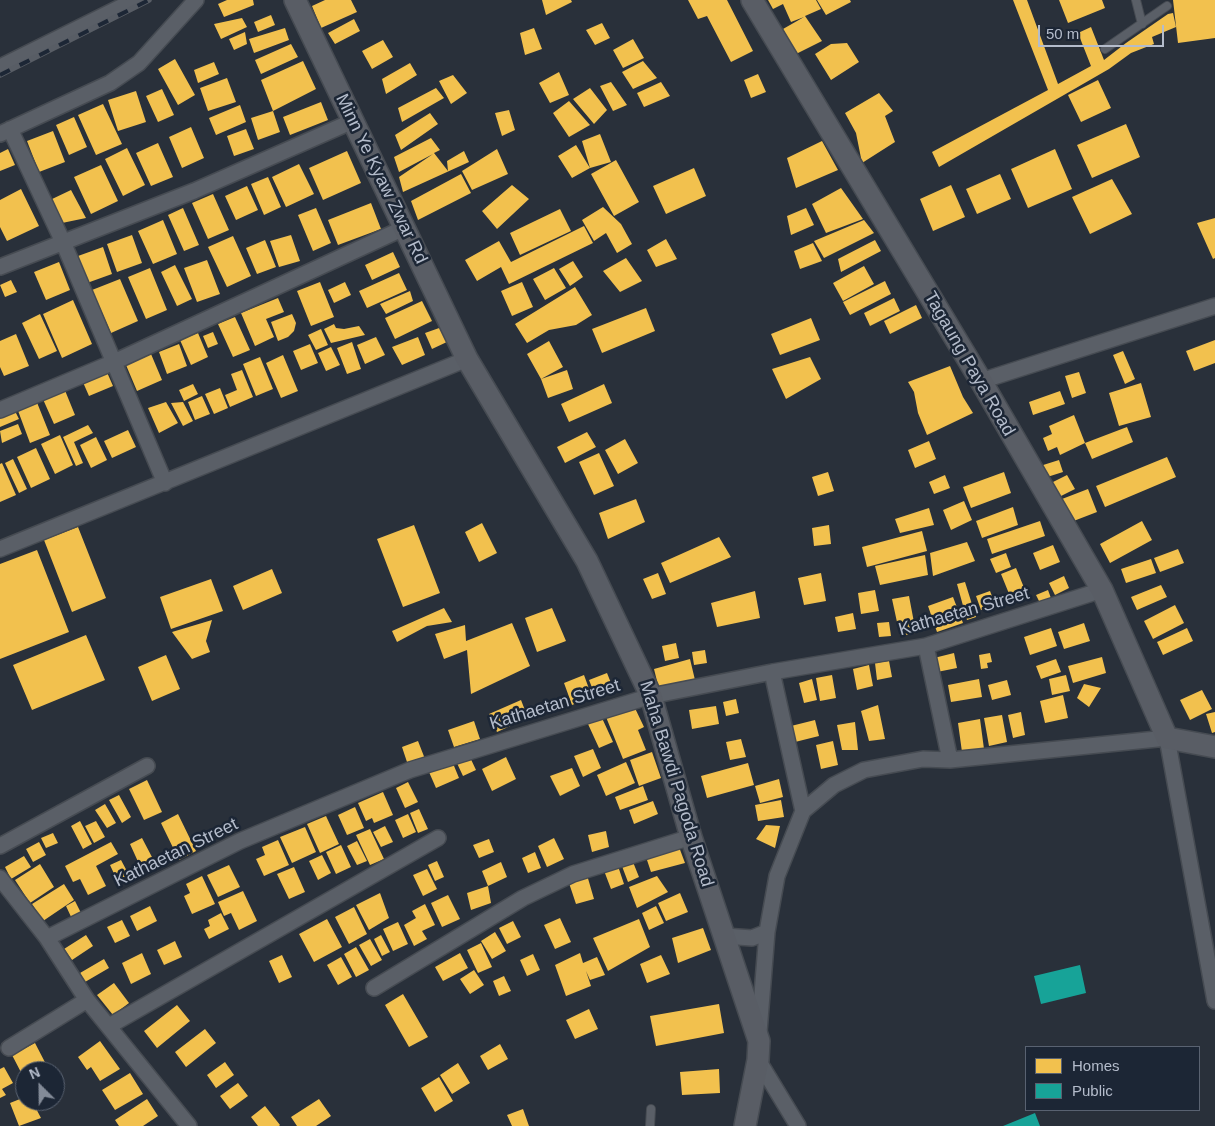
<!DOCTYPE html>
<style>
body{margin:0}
#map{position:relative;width:1215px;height:1126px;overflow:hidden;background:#29303a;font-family:Arial,sans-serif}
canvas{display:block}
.legend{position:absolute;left:1025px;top:1046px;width:175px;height:65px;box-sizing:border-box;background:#1c2635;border:1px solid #596271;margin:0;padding:6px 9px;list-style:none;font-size:15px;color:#b4bccb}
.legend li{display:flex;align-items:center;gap:10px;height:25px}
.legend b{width:25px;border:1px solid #596271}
.north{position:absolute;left:15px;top:1061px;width:50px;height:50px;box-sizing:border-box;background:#1c2635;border:1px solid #596271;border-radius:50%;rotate:337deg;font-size:14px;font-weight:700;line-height:20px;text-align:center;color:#b4bccb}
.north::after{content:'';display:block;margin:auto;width:18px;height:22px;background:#838b98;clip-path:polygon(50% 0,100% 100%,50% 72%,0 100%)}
.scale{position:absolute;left:1038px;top:25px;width:126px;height:22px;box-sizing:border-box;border:2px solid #b4bccb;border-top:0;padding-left:6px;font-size:15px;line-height:18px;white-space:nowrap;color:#b4bccb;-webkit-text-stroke:4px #1c2635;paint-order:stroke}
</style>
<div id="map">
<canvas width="1215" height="1126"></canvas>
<ul class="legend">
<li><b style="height:14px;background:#f2c14e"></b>Homes</li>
<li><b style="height:14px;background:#17a398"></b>Public</li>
</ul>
<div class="north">N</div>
<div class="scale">50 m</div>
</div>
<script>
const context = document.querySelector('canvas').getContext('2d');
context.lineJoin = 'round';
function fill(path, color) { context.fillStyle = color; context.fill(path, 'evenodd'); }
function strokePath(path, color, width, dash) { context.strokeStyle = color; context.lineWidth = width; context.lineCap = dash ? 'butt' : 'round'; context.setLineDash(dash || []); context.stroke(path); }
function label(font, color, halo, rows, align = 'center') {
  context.font = font + ' Arial,sans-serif'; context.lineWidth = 5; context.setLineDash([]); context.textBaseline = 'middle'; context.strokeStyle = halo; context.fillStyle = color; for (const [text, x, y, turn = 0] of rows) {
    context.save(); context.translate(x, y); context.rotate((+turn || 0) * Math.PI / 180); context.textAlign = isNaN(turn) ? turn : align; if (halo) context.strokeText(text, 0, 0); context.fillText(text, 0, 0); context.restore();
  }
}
const homes = new Path2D(`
 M227,0H253L254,5L224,17L218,4Z
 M325,0H351L357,12L321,28L312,6Z
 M542,0H571L572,2L546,15Z
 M688,0H727L753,51L731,62L707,16L698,19Z
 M768,0H816L821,9L805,16L822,41L796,54L783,29L804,17L791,22L783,4L773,9Z
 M817,0H850L851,2L826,15Z
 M1013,0H1027L1058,84L1091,66L1078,33L1091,27L1104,60L1126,43L1168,14L1173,13L1176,27L1152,37L1154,44L1131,53L1109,69L939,167L932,152L1048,90Z
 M1059,0H1102L1105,8L1068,23Z
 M1173,0H1215V38L1178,43Z
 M271,15L275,25L258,32L254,22Z
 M242,18L247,27L221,39L214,24Z
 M354,19L360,31L335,44L328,33Z
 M602,23L610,38L595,45L586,30Z
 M285,28L289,40L254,53L249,39Z
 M534,28L542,49L525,55L520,33Z
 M245,32L247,44L234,50L229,39Z
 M633,39L644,58L623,68L613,50Z
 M383,40L393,57L372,69L362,51Z
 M847,43L859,62L831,80L815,54L831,44Z
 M291,44L298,57L261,74L255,60Z
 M175,59L195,95L178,105L158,69Z
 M303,61L316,89L273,111L261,80Z
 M643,61L657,78L633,89L622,72Z
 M214,62L219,74L198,83L194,70Z
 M410,63L417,75L386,94L382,79Z
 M559,72L569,95L550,103L539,83Z
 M758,74L766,92L751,98L744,80Z
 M453,75L467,93L451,104L439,81Z
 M227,78L236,102L208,111L200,88Z
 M1098,80L1111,108L1081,122L1068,95Z
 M611,82L627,105L613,111L600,86Z
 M661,82L670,96L644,107L637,93Z
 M436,88L444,98L402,122L398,108Z
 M590,88L607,110L594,124L573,99Z
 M162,89L174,115L158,122L146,96Z
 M136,91L146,122L118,131L108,100Z
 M879,93L893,111L885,116L895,142L862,163L856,133L845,113Z
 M569,101L590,125L569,137L553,113Z
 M321,102L328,120L290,135L283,117Z
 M103,104L122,144L96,155L78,115Z
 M240,105L246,122L216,135L209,118Z
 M509,110L515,130L502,136L495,113Z
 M273,111L280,132L258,140L251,118Z
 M430,113L438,124L401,150L395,135Z
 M74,117L87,147L69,155L56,125Z
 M1126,124L1140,157L1092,178L1077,145Z
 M191,127L204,158L182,168L169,137Z
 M246,129L254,149L234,156L227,136Z
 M53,131L65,162L39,172L27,141Z
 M600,134L611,162L590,168L572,178L558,156L576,145L590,168L582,141Z
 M431,138L440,150L434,153L448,171L447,161L464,151L469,162L403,192L399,177L433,154L399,172L394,157Z
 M822,141L838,170L796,188L787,158Z
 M158,143L173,177L151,186L136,153Z
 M127,148L145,185L123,196L105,159Z
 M8,149L15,165L0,171V153Z
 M497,149L508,174L472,190L462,171Z
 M1055,149L1072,189L1028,208L1011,169Z
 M347,151L361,183L323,200L309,168Z
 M616,160L639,202L614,216L591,174Z
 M299,164L314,194L286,207L272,177Z
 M101,165L118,201L91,214L74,177Z
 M694,168L706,196L666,214L653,186Z
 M461,174L471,193L418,220L411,201Z
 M1000,174L1011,199L977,214L966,189Z
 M268,177L281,207L264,215L251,184Z
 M1112,179L1132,214L1090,234L1072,197Z
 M512,185L529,199L497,229L482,211Z
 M951,185L965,217L933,231L920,199Z
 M247,186L258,210L236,220L225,196Z
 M841,188L863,219L826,233L812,204Z
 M21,189L39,226L7,241L0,227V200Z
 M71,190L86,218L62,223L50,200Z
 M213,194L229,230L208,239L192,203Z
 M371,203L381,229L338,245L328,220Z
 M603,207L621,224L632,244L617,253L606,233L594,241L582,220Z
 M183,208L199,245L184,251L168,215Z
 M316,208L331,243L313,251L298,215Z
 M806,208L814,225L791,235L787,216Z
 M560,209L571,231L520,255L510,233Z
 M1215,218V258L1213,259L1197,223Z
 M163,220L177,254L153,264L138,231Z
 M864,220L874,233L824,258L814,241Z
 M584,226L593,243L509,284L501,267L477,281L465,260L499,241L511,262Z
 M132,235L142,263L117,272L107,244Z
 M291,235L300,261L279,267L270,241Z
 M233,236L251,276L227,287L208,247Z
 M666,239L677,259L656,267L647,250Z
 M265,240L276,267L257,274L246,248Z
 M875,240L881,251L841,272L838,259Z
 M813,243L822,261L800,269L794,251Z
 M103,247L112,274L87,283L78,256Z
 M393,252L400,267L372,280L365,265Z
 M626,258L642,281L620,292L603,271Z
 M207,260L220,294L197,302L184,268Z
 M573,261L583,277L570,286L559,269Z
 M59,262L70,290L46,300L34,272Z
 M175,265L192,299L177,306L161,272Z
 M864,266L874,284L843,301L833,283Z
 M150,268L167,310L146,319L128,277Z
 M554,268L566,288L545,300L533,279Z
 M399,273L407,290L367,308L359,291Z
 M120,279L138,321L111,333L92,290Z
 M11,280L17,292L5,297L0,285Z
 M885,281L891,294L850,315L843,302Z
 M320,282L334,317L311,326L297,291Z
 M345,282L351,295L334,303L328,290Z
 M522,282L533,307L512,316L501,291Z
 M575,287L592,315L576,325L549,330L527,343L515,324Z
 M410,291L413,301L386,314L380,304Z
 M278,298L284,312L266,319L274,337L255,346L241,313Z
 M894,298L900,311L870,326L864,313Z
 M73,300L92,344L62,358L43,314Z
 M422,301L432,321L395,339L385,318Z
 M916,305L922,318L890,334L884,321Z
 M646,308L655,331L602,353L592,329Z
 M40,314L57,351L39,359L22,323Z
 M292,314L296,323L294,331L288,337L278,341L271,322Z
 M235,317L250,350L233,357L218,324Z
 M811,318L820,340L780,355L771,334Z
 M334,324L336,328L344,329L359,326L365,335L331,343L324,329Z
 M442,327L449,341L432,349L425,333Z
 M321,329L328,345L316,350L308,335Z
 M213,332L218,344L208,348L203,336Z
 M198,333L208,357L191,365L180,340Z
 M16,334L29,366L4,376L0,367V341Z
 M376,337L385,355L365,364L357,345Z
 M418,337L425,355L402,365L392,347Z
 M1215,340V363L1194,371L1186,351Z
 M549,341L563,367L541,379L527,354Z
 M352,342L361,369L347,374L337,348Z
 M179,344L187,366L167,374L159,352Z
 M310,344L318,363L301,370L293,351Z
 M331,347L340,365L326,371L318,353Z
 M1123,351L1135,379L1125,384L1113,355Z
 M151,354L162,380L137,391L126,365Z
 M283,355L298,391L281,398L266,363Z
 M260,357L273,389L256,396L243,364Z
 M810,357L821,379L786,399L772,369Z
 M950,366L963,397L973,413L927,435L918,413L914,392L908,382Z
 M106,370L113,386L89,396L82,380Z
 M242,370L253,397L230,407L225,395L237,390L231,374Z
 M567,370L573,389L548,398L541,379Z
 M1079,372L1086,393L1072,398L1065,376Z
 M1141,383L1151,417L1119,426L1109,393Z
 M193,384L198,394L184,401L179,390Z
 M604,384L612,403L569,422L561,404Z
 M64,388L75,415L54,424L42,397Z
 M220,388L228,408L214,414L205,394Z
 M1060,391L1065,404L1033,415L1029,402Z
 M202,396L210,414L195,420L188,402Z
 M36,400L50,435L30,443L17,408Z
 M166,402L178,423L159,433L148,408Z
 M183,402L193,421L183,426L171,403Z
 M14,409L19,419L0,427V414Z
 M1074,415L1085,443L1127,427L1133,442L1092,459L1085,443L1060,455L1057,447L1048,451L1043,438L1052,434L1049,426Z
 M18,424L22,434L2,443L0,431Z
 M88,425L93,433L74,442L83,463L76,466L63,437Z
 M128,430L136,447L112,458L104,441Z
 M587,432L596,447L565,463L557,447Z
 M60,435L73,465L55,474L41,444Z
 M96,437L107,460L91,468L80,445Z
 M625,439L638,463L618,474L605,450Z
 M929,441L936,459L915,468L908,450Z
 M36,448L50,479L31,488L17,457Z
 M599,453L614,486L594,495L579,462Z
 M1167,457L1176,477L1105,507L1096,486Z
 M13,459L27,489L19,493L5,463Z
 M1059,460L1063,472L1044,478L1040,466Z
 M2,463L16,495L0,502V464Z
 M828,472L834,491L818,496L812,477Z
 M1004,472L1011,493L971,508L963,487Z
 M945,475L950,488L934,494L929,482Z
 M1067,475L1075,489L1057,498L1049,484Z
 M1088,489L1097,512L1071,522L1062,499Z
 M636,499L645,522L608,539L599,513Z
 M964,501L972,520L951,530L943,510Z
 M1013,507L1018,525L982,538L976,521Z
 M929,508L934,525L900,533L895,519Z
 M1040,521L1045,536L992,554L987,539Z
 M1142,521L1152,540L1110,563L1100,544Z
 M482,523L497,553L479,562L465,532Z
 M414,525L440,593L403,607L377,539Z
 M829,525L831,544L814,546L812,528Z
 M78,527L106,598L72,612L44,540Z
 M922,531L927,551L867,567L862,547Z
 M719,537L731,557L670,583L661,563Z
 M967,542L975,561L933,576L930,553Z
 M1053,545L1060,562L1040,570L1033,553Z
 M1178,549L1184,563L1160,572L1154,558Z
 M37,550L69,632L0,659V564Z
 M1006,553L1011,567L996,573L990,559Z
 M925,555L928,575L880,585L875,566Z
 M1151,559L1156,573L1126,583L1121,569Z
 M1016,568L1027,595L1012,601L1001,574Z
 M272,569L282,593L243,610L233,586Z
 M658,573L666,594L652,599L643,579Z
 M821,573L826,601L804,605L798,578Z
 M1064,576L1069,588L1055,595L1049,583Z
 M211,579L223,611L171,629L160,597Z
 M965,582L976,617L967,620L957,584Z
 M1161,585L1167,597L1137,610L1131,597Z
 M875,590L879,611L861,614L858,593Z
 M1048,590L1052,601L1041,605L1036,595Z
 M755,591L760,618L717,627L711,603Z
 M990,591L995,604L981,610L976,596Z
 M909,596L916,633L900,636L892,599Z
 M953,597L963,623L937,632L928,606Z
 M1175,605L1184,623L1153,639L1144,621Z
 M444,608L452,622L427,626L397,642L392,631Z
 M552,608L566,641L537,652L525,618Z
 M853,613L856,629L838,632L835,617Z
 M212,620L206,641L210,652L192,659L172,632Z
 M889,622L891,636L879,637L877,623Z
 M512,623L530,666L471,694L467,650L444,659L435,634L465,625L466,641Z
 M1084,623L1090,641L1064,649L1058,632Z
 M1051,628L1057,646L1030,655L1024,637Z
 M1187,628L1193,641L1163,655L1157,642Z
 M86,635L105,680L32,710L13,665Z
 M676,643L679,658L665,661L662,646Z
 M705,650L707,663L694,665L692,652Z
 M954,653L957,668L937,672L934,658Z
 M990,653L992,662L987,663L988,668L981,669L979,655Z
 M166,655L180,689L152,701L138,667Z
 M1102,657L1106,673L1073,683L1068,666Z
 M690,659L695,680L659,689L654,669Z
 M1056,659L1061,672L1041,679L1036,666Z
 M889,661L892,677L877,680L875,663Z
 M869,665L873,686L857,690L853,669Z
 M607,673L613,688L595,695L589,680Z
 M584,675L592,697L572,705L564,683Z
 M832,675L836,698L820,701L816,678Z
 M1066,675L1070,691L1052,695L1049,679Z
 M812,679L817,700L804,703L799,683Z
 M979,679L982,697L951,702L948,685Z
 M1007,680L1011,695L992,700L988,685Z
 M1084,684L1101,688L1089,707L1077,698Z
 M1202,690L1212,709L1190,720L1180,700Z
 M1063,695L1068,718L1045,723L1040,701Z
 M736,699L739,713L726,716L723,702Z
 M521,700L528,718L497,732L489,714Z
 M633,704L644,727L638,730L646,750L623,759L606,717Z
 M878,705L885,739L869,741L861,711Z
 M716,706L719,724L692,729L689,710Z
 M1021,712L1025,735L1013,738L1008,715Z
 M1215,712V732L1212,733L1206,714Z
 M1002,715L1007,742L989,746L984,718Z
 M602,718L613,742L599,748L588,724Z
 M980,719L984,749L962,752L958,723Z
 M815,720L819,736L795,742L791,726Z
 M474,721L480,739L454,747L448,730Z
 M855,722L858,750H842L837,725Z
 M741,739L746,757L730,760L726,742Z
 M418,741L425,759L408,765L402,747Z
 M833,741L838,765L821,769L816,745Z
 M593,749L601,768L583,777L574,756Z
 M652,752L661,778L639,786L630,760Z
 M468,753L476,770L463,776L455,759Z
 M506,757L516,779L492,791L482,769Z
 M452,761L459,778L436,788L429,772Z
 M626,762L635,783L606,796L597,775Z
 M748,763L754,785L707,798L701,776Z
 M572,768L580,786L560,796L550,776Z
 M779,779L783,797L760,803L755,786Z
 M147,780L162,812L144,820L129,789Z
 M408,782L418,802L405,808L396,788Z
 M643,786L648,800L620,810L615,797Z
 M383,792L393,815L374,823L372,818L366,821L358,803Z
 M119,795L131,817L122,823L109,800Z
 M781,800L784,817L758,821L755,805Z
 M653,801L658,814L634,824L629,810Z
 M105,804L116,823L107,828L95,810Z
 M355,807L364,828L347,835L338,815Z
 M419,809L428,829L418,833L410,813Z
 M178,814L196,851L179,860L161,823Z
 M408,814L416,832L403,838L395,820Z
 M326,816L339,844L320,853L307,824Z
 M80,821L92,844L83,849L71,826Z
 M96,821L105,837L94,843L85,826Z
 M766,825L780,826L775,848L756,839Z
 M385,826L393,842L381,847L373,832Z
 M305,827L316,852L292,863L280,837Z
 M370,829L384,859L370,865L356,835Z
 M606,831L609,847L592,852L588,835Z
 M53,833L58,843L46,848L41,838Z
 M142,838L153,859L140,866L130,844Z
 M554,838L564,859L547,867L538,846Z
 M489,839L494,852L479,858L473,845Z
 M278,840L289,865L264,876L256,859L265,855L262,847Z
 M357,841L367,861L357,865L347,846Z
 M39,842L46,855L33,862L26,849Z
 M111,842L118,854L96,866L106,886L88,895L80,879L73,882L65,866Z
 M341,845L351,867L336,874L326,852Z
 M679,847L685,863L651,872L646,857Z
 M535,852L541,868L528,873L522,858Z
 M322,855L331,873L318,880L309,861Z
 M24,856L31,867L11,879L5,867Z
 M631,857L639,877L628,882L620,861Z
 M121,860L129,875L117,880L110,865Z
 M437,861L444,877L435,881L428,865Z
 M501,862L507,877L488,886L482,871Z
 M617,863L624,884L611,889L603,868Z
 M40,864L54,887L30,903L15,880Z
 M229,865L240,887L218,897L207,875Z
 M294,867L305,892L289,899L277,874Z
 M427,869L437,889L423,896L413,875Z
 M587,875L594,899L576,904L568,880Z
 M202,876L215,904L192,914L184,896L190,893L186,884Z
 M657,876L668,892L637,908L629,887Z
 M64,884L74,900L43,921L32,904Z
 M488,886L491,903L471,910L467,893Z
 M243,891L257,921L239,930L231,913L224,916L218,902Z
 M380,893L389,918L369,930L356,905Z
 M680,893L688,912L666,921L658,903Z
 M448,895L460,919L442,927L431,903Z
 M75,901L83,917L73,921L66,906Z
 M425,904L435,925L422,931L427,939L414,946L404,925L416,918L412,911Z
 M150,906L157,921L137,931L130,916Z
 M656,906L664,923L649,930L642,913Z
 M354,907L367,934L349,944L335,917Z
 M221,913L229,929L209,939L204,929L210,926L208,920Z
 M560,918L571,942L555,949L544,925Z
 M327,919L342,947L314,962L299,934Z
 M639,919L650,947L608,971L593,938Z
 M122,920L130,936L115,943L107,927Z
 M513,921L521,937L507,944L499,928Z
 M398,922L408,944L393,951L383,929Z
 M703,928L711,950L678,963L672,938Z
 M495,932L506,951L492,959L481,941Z
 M86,935L93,946L72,960L64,949Z
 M381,935L390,952L382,956L374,939Z
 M370,939L382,960L371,966L359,945Z
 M175,941L182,957L164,965L157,950Z
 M481,943L492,967L478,973L467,950Z
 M356,947L369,970L356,977L344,954Z
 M142,953L151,974L131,984L122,963Z
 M460,953L468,968L443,981L435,967Z
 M580,953L583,963L597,957L605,975L590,980L586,971L591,986L566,996L555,965Z
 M533,954L540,970L527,976L520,960Z
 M282,955L292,977L279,983L269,961Z
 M661,955L670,974L647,983L640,964Z
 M341,957L352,977L338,985L327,965Z
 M104,959L109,968L85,982L80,973Z
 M474,970L484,985L470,994L460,979Z
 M504,976L511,991L499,996L493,981Z
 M114,983L129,1003L113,1015L97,995Z
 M403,994L428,1037L409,1047L385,1005Z
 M719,1004L724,1033L656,1046L650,1016Z
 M177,1005L190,1021L157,1048L144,1031Z
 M589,1009L598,1029L575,1039L566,1020Z
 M205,1029L216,1043L186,1067L175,1052Z
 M100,1041L120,1069L100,1081L91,1067L87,1070L78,1057Z
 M35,1043L49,1070L25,1071V1080L12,1055Z
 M500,1044L508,1059L488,1070L480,1056Z
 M225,1062L234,1075L216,1088L207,1075Z
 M458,1063L470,1083L452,1094L440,1075Z
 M4,1067L13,1083L2,1089L6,1095L0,1098V1069Z
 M719,1069L720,1093L682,1095L680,1072Z
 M130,1073L143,1094L115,1110L102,1090Z
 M439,1077L453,1101L435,1112L421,1088Z
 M238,1083L248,1096L230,1109L220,1096Z
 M25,1097V1101H32L41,1118L19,1126L10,1103Z
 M147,1099L158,1116L143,1126H119L115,1120Z
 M319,1099L331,1116L316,1126H297L291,1117Z
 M265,1106L280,1125L279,1126H258L251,1117Z
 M523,1109L529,1126H512L507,1115Z`);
const public = new Path2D(`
 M1080,965L1086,993L1041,1004L1034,976Z
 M1035,1113L1040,1126H1003Z`);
const lane = new Path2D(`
 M1136,0L1142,24
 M1105,49L1167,6
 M650,1126L651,1109`);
const street = new Path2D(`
 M0,67L135,0
 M10,129L63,242L165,483
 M0,134L110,83L139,63L196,0
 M0,267L194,191L353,121
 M981,381L1215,306
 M0,410L114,362L404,228
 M0,549L467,359
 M926,646L950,760
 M772,672L803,811
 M0,846L147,766
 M0,878L47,938L87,1000L189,1126
 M724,936L752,938L767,932
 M47,938L240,841L410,770L651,696L772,672L926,646L1102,590
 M374,988L523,898L573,874L691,837
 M109,1026L438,838
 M759,1032L767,932L777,876L803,811L834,785L864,770L923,759L950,760L1167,738L1215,1001
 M9,1048L87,1000
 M758,1060L798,1126`);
const secondary = new Path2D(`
 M295,0L467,359L587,561L651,696L691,837L759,1041L758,1060L745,1126
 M752,0L981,381L1102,590L1167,738L1215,747`);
const rail = new Path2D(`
 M0,75L149,0`);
const streetNames = [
 ["Minn Ye Kyaw Zwar Rd",381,179,64],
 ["Tagaung Paya Road",969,364,60],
 ["Kathaetan Street",964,612,-16],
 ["Kathaetan Street",555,705,-17],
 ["Maha Bawdi Pagoda Road",676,784,73],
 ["Kathaetan Street",176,853,-26]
];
fill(homes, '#f2c14e');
fill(public, '#17a398');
strokePath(lane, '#464b52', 10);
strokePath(street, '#464b52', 18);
strokePath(secondary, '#464b52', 24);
strokePath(lane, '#5a5f67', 8);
strokePath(street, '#5a5f67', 15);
strokePath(secondary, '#595d65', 21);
strokePath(rail, '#585d65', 5.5);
strokePath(rail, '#1c2635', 4, [11]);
label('18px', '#b4bccb', '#1c2635', streetNames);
</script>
